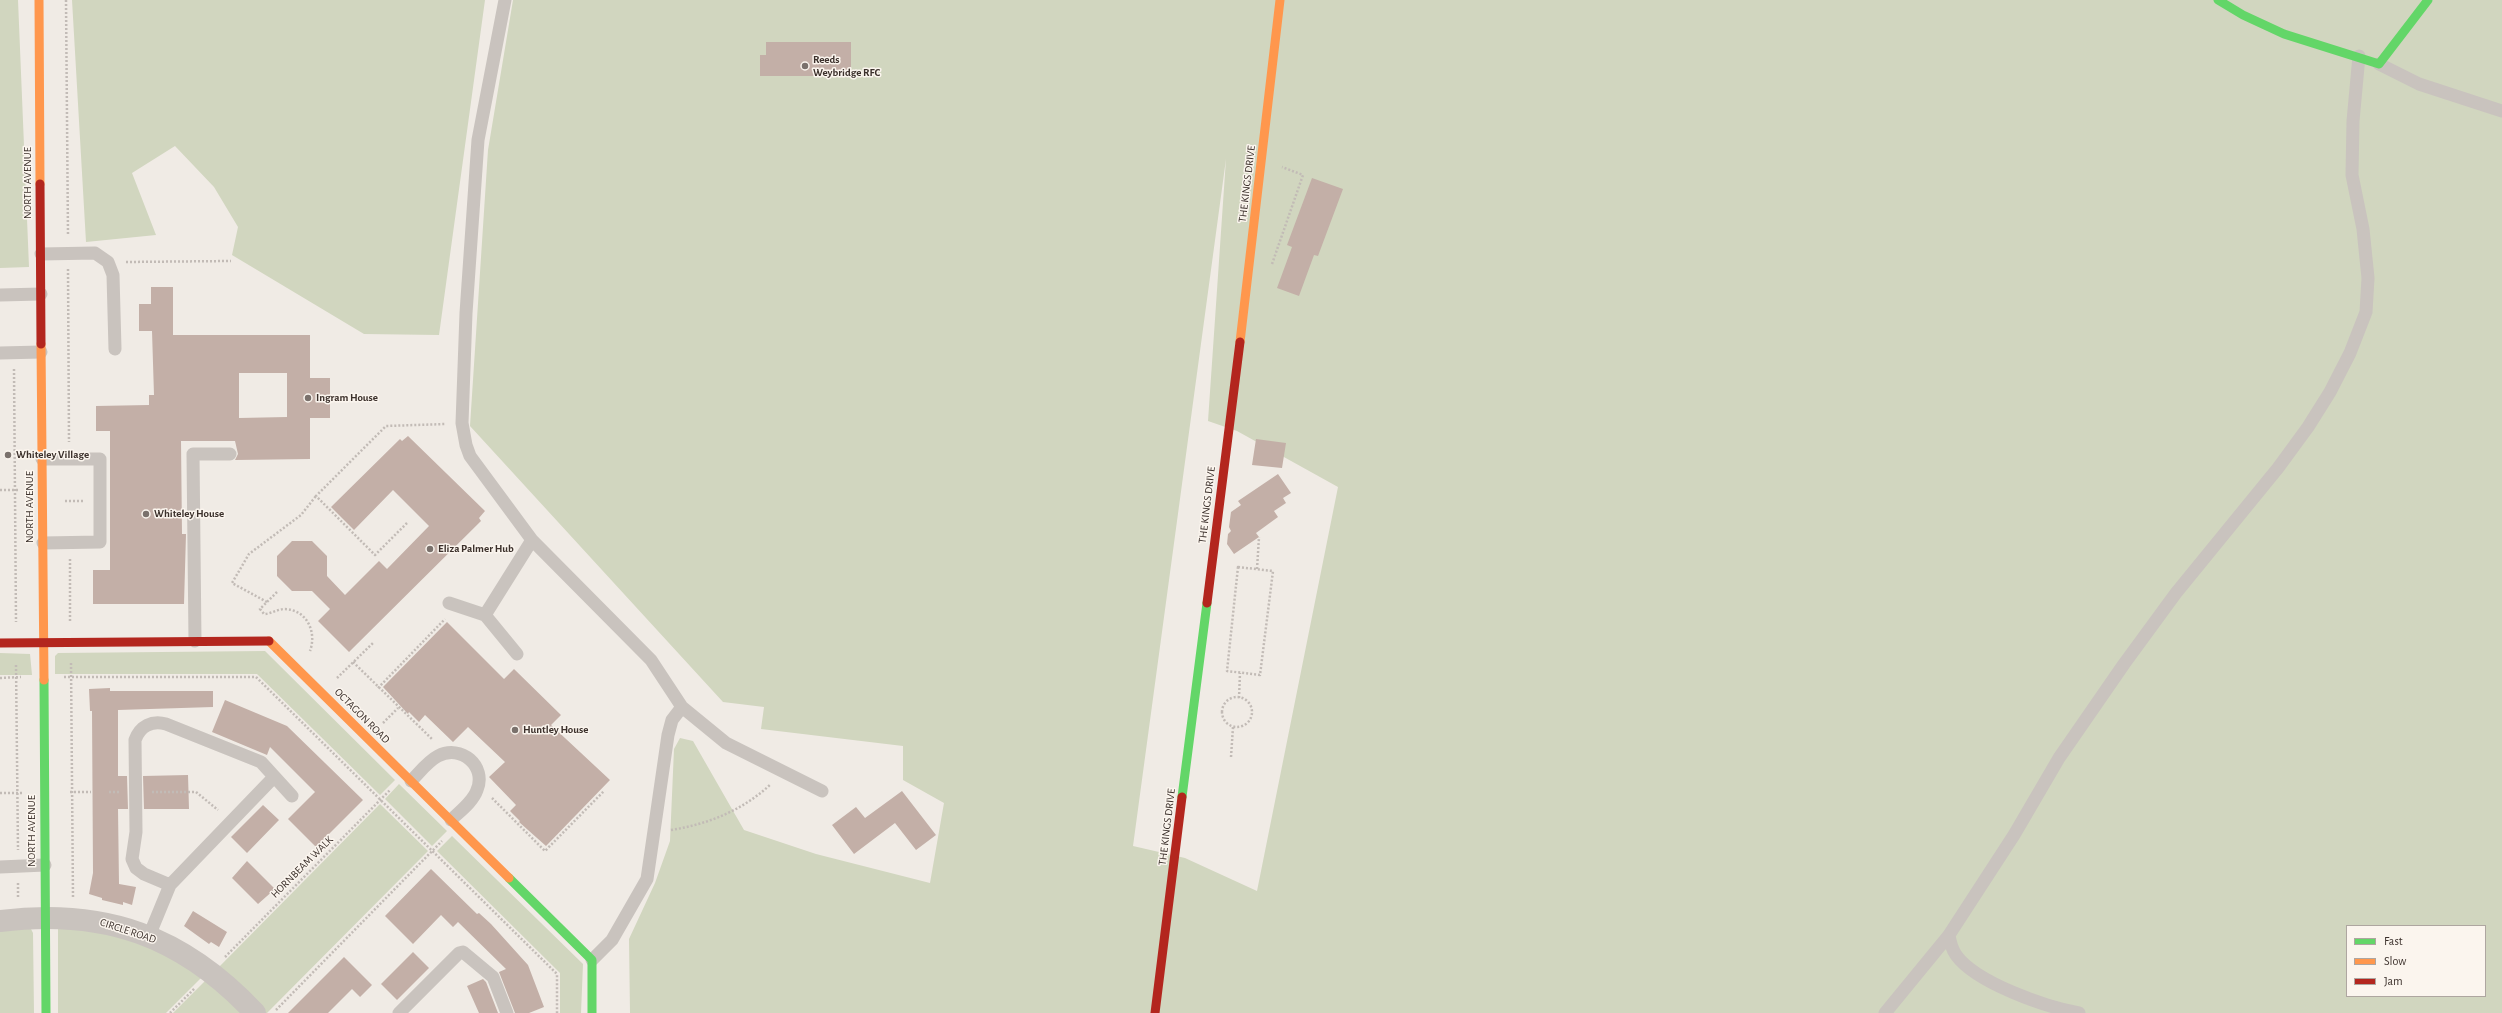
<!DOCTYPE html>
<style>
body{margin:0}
#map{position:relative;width:2502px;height:1013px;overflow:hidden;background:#f0ebe5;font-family:"Alegreya Sans",sans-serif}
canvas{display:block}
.legend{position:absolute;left:2346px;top:925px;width:140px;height:72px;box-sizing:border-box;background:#fbf5ee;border:1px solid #aea6a0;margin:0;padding:5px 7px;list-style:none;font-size:12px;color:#3b302b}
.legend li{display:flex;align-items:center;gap:8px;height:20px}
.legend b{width:20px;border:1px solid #aea6a0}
</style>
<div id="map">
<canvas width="2502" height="1013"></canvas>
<ul class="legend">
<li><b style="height:5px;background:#63d668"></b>Fast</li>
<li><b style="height:5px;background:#ff974d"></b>Slow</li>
<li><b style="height:5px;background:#b3261e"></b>Jam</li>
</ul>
</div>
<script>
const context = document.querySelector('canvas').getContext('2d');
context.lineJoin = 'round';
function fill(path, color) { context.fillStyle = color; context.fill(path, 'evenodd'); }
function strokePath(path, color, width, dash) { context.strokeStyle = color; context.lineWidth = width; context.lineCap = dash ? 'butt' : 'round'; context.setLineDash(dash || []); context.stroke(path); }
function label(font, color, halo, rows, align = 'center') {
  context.font = font + ' "Alegreya Sans",sans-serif'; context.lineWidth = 3; context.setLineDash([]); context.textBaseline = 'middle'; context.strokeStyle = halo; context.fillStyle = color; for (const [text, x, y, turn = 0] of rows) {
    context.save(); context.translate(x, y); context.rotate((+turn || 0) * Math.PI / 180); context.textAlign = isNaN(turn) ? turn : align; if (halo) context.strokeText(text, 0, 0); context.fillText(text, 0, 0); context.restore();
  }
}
const green = new Path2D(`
 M0,0H18L29,267L0,268Z
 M72,0H485L439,335L364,334L232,255L238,227L214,187L175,146L132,173L156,235L86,242Z
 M513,0H2502V1013H630L629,939L655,883L670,841L674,749L680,738L693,741L744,830L816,854L930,883L944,803L903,780V746L761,729L764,707L723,702L470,426L488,150ZM1226,159L1208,421L1237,431L1338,487L1257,891L1185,858L1133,846ZM2347,926H2485V996H2347Z
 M265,651L395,780L380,795L257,674H55V656L58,653Z
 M0,653L30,654L32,675H0Z
 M399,784L447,831L432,846L385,799Z
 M380,804L428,851L267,1013H264L218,968Z
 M452,836L583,964L581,1013H560V973L437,851Z
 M58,926L137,939L204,975L166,1013H58Z
 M30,927L33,933L34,1013H0V928Z
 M208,978L246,1013H173Z`);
const building = new Path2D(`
 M766,42H851V76H760V55H766Z
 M1312,178L1343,189L1318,256L1314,255L1299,296L1277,288L1292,247L1287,245Z
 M151,287H173V335H310V378H330V418H310V459L235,460L238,454L235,441H181L182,534H186L184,604H93V570H110V431H96V406L149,405V395H154L152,331H139V304H151ZM239,373H287V417L239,418Z
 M408,436L485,511L479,518L481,521L349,652L318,621L330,609L312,591H292L277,576V556L292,541H312L327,556V576L345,595L379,561L387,569L429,526L393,490L354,530L331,507L400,439L402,441Z
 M1256,439L1286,443L1282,468L1252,465Z
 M1278,474L1291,493L1283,498L1286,503L1274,511L1278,517L1256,533L1259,537L1234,554L1227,544L1228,534L1231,531L1229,527L1231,512L1241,505L1238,501Z
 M447,622L504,679L514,669L561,715L551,725L610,780L546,846L519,822L520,821L510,811L516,805L489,777L505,762L468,727L453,742L425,715L419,722L409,712L408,714L383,687Z
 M110,688V691H213V707L118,710V776H127L128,809H118L119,884L136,887L132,905L123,902V905L102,900V898L89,894L93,873L92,711H90L89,689Z
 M225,700L287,726L363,800L316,847L288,819L315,792L270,747L267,755L212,732Z
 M188,775L189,809H144L143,776Z
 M902,791L936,835L916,850L895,823L854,854L832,825L856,807L865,818Z
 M263,805L279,820L247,853L231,837Z
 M247,861L275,889L258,904L232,878Z
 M431,869L477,914L479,913L491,924L528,965L544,1007L529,1013H515L499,972L506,969L458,922L453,927L441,915L413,944L385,916Z
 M193,911L227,932L219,947L211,942L209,944L184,926Z
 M413,952L429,968L397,1000L381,984Z
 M344,957L372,985L360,997L352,989L328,1013H288Z
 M483,979L486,982L498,1013H479L467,986Z`);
const path = new Path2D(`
 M66,0L68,236
 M126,262L231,261
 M1272,264L1303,175L1282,167
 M68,269L69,442
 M14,369L16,622
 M0,490H20
 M65,501H84
 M407,523L375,555L316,496L386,426L446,424
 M70,559V622
 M1238,567L1273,571L1260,675L1227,671Z
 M1257,569L1259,537
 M277,592L260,609L264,614C271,614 277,609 285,609C307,610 317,632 310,651
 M267,602L232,583L249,554L301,515L316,496
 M353,662L433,740
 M71,663L73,898
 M16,665L18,850
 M64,677H256L557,974V1013
 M0,678L21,677
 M337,678L373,643
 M378,688L445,619
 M1222 712a15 15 0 1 1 30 0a15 15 0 1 1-30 0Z
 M1239,698L1240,673
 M383,723L398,708
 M1231,757L1233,727
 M70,792H91
 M109,792H119
 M152,792H196L218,810
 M0,793H23
 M492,798L545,851L604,791
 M671,830C709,824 743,810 771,784
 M18,883V898
 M225,957L390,790
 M276,1010L442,841
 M170,1013L195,988`);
const lane = new Path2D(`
 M505,0L478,140L466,313L462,423L466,445L470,456L532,540L651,660L682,707L726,743L822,791
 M2379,64L2419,84L2502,111
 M41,254L95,253L108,262L113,275L115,349
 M0,295L41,294
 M0,353L41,352
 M42,459H100V542L43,543
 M449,603L485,615L517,654
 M485,615L532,540
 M195,641L193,454H230
 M411,781C419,773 428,761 438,756C461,744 487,766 477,790C473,802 459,812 451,820
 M0,867L45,865
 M170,885L144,874L136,868L132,859L136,832L135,740C140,726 152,720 166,724L261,762L292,796
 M1949,935C1950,942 1952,949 1956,955C1976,983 2046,1007 2079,1013
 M149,936L170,885L274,777
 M592,960L612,940L647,879L668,735L672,720L682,707
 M399,1013L459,953L463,952L493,977L507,1013
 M1885,1013L1949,935L2014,835L2059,758L2124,664L2176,593L2278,468L2308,427L2330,392L2350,353L2366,312L2368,278L2363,229L2352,175L2353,121L2359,56`);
const street = new Path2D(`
 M0,921C105,908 183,936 255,1013`);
const fast = new Path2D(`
 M2218,0L2243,15L2284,34L2379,64L2428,0
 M44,680L46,1013
 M1182,797L1207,603
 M509,878L592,960V1013`);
const slow = new Path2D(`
 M39,0L40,184
 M1240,342L1280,0
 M41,344L44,680
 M269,641L509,878`);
const jam = new Path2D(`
 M40,184L41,344
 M1207,603L1240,342
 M0,643L269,641
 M1155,1013L1182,797`);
const markers = [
 [805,66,4,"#7a716c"],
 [308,398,4,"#7a716c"],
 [8,455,4,"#7a716c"],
 [146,514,4,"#7a716c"],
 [430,549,4,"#7a716c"],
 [515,730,4,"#7a716c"]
];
const poiNames = [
 ["Reeds",813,60],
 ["Weybridge RFC",813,73],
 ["Ingram House",316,398],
 ["Whiteley Village",16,455],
 ["Whiteley House",154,514],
 ["Eliza Palmer Hub",438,549],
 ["Huntley House",523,730]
];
const streetNames = [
 ["NORTH AVENUE",28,183,-90],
 ["THE KINGS DRIVE",1247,184,-83],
 ["THE KINGS DRIVE",1207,505,-83],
 ["NORTH AVENUE",30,507,-90],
 ["OCTAGON ROAD",362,716,45],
 ["THE KINGS DRIVE",1167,827,-83],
 ["NORTH AVENUE",32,831,-90],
 ["HORNBEAM WALK",302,867,-45],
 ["CIRCLE ROAD",128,931,18]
];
fill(green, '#d1d6bf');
fill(building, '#c3afa7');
strokePath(path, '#c2bbb6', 2.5, [2, 2]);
strokePath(lane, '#c9c3be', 13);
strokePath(street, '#c9c3be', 22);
strokePath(fast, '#63d668', 9);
strokePath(slow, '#ff974d', 9);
strokePath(jam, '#b3261e', 9);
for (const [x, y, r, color] of markers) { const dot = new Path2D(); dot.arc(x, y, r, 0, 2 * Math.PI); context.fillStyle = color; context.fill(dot); strokePath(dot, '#fbf5ee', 1.5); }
label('bold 11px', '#3b302b', '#fbf5ee', poiNames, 'left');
label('11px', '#3b302b', '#fbf5ee', streetNames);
</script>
